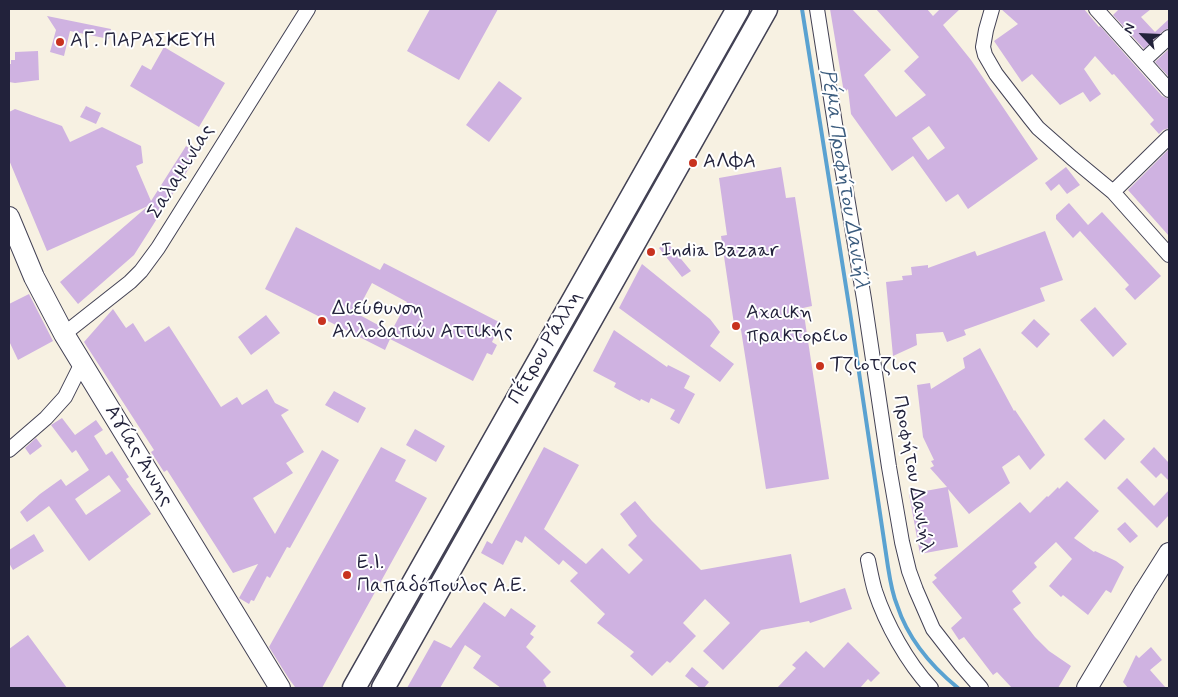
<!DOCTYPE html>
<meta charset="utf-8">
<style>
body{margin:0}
#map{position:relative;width:1178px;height:697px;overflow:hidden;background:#f7f1e2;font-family:Mynerve,sans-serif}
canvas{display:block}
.frame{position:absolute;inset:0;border:10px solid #22223b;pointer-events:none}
.north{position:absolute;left:1118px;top:10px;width:50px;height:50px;-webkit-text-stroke:4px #fff;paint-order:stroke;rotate:295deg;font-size:14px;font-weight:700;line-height:20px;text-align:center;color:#22223b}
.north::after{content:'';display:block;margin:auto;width:18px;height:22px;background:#22223b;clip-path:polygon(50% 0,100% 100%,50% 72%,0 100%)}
</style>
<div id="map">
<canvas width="1178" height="697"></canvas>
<div class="frame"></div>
<div class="north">N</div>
</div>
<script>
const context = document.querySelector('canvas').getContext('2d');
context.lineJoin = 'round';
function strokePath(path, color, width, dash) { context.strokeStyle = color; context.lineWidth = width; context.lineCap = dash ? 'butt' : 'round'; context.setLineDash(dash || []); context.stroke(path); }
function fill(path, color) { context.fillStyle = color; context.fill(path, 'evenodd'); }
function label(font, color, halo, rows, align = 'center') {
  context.font = font + ' Mynerve,sans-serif'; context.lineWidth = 4; context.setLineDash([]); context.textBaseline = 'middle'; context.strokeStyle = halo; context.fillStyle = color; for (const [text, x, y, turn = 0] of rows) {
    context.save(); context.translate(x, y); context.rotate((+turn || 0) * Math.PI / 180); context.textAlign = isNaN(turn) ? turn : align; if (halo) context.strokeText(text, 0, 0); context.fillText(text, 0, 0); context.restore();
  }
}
const stream = new Path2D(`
 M802,9L850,312L888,567C890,580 892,593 897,605C908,639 931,666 958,688`);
const building = new Path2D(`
 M430,9H498L459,80L407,51Z
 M830,9H852L891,50L864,75L896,117L926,95L904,71L919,57L876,9H927L933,16L940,9H960L943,25L971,60L1038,159L968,209L958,194L946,202L913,156L892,171L851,114L848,89L844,93ZM929,126L945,148L928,160L912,138Z
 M1001,9H1084L1099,27L1100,26L1162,96L1169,99V128L1163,130L1159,134L1150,124L1154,120L1114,74L1112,75L1095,56L1084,69L1101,94L1090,102L1083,92L1060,105L1032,74L1022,82L994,41L1018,24Z
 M1119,9H1151L1141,17L1155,32L1169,19V28L1163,31L1144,49L1113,15Z
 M47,16L111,29L109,39L70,31L64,56L50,52L56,30Z
 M164,47L225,83L199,127L130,86L142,65L151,70Z
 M1169,49V77L1155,62Z
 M38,51L39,80L15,83L9,82V64H11V60H15V52Z
 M499,81L522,98L489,142L466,125Z
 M86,106L101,113L96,124L80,117Z
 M15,109L62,126L70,142L102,127L141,146L143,163L136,166L151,201L186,146L198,154L134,255L78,304L60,282L148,206L47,251L9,160V112Z
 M1169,149V236L1128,190Z
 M781,167L786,198L795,197L812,306L803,308L829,479L766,489L741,330L735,331L721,236L727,235L719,178Z
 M1066,167L1080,185L1067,194L1059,184L1051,191L1045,183Z
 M1069,203L1088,225L1102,212L1161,276L1135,300L1125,289L1129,285L1080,231L1073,238L1056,219V215Z
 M296,227L380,270L384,263L501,323L492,342L497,345L492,355L487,353L473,381L390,339L385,350L265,289ZM372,283L407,302L391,332L356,313Z
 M1045,231L1063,280L1040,288L1045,301L964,330L966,335L947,342L943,332L916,334L917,345L893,356L886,282L903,280L902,276L912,275L911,267L928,265V268L975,251L977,256Z
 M667,242L691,271L682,277L659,248Z
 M642,264L710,319L720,332L710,346L734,364L720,382L619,308Z
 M29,294L53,341L18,360L9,341V304Z
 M1095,307L1127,344L1113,357L1080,320Z
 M113,309L126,328L133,323L145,342L169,326L221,407L237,397L242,405L267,389L275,403L289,410L281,415L304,452L286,463L293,473L253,498L275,534L322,450L339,460L290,548L287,547L270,578L267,576L254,601L251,600L249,604L239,598L258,564L233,573L167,470L164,472L151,452L154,450L84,342Z
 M266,315L280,333L251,355L238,337Z
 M1034,319L1050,334L1037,348L1021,333Z
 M614,330L667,367L668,365L690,376L684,388L695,394L679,424L670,419L675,410L651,398L649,403L641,399L640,401L614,387L616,383L593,371Z
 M980,348L1014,411L1015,410L1045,455L1030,470L1019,455L1002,467L1010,483L969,514L948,489L958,547L920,554L909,494L947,487L930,468L934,466L931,461L934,460L923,437L917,385L930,383L931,389L965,368L963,358Z
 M334,391L366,408L358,423L325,405Z
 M62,418L75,435L96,420L103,430L94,436L106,455L112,451L129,477L126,479L151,514L89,561L49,506L27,522L20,512L40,494L61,479L66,486L89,470L76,450L72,453L51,425ZM109,475L121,491L86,515L75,499Z
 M1104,419L1125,439L1105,460L1084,439Z
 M415,429L445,446L436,462L406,445Z
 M36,438L42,446L30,455L25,448Z
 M381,447L406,460L395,481L427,498L322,688H298L295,687L289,679L269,647Z
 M544,447L579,465L544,529L586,564L602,548L629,574L643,560L628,545L637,536L620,514L635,501L652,521L701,570L791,554L800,603L845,588L852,609L810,623L809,621L761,630L723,670L703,651L730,623L705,599L683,623L696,636L670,663L667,661L652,676L630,656L634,652L597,623L605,614L570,581L578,573L563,560L559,565L525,536L522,543L516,540L503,565L481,553L487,541L492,544Z
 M1154,447L1169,463V481L1161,473L1156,478L1140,462Z
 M1127,478L1154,506L1169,490V515L1157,528L1117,488Z
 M1067,481L1099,511L1074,538L1094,552L1095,551L1116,561L1124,567L1111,593L1106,590L1088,615L1063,595L1061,597L1049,586L1072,559L1056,542L1034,563L1037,567L1012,591L1021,603L1013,609L1035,637L1049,651L1071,666L1058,688H1012L997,672L993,675L964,637L959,640L951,628L962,618L932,582L937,578L934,575L1020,502L1030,513L1047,496L1048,497L1058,487L1059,489Z
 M1125,522L1138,536L1130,543L1117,529Z
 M34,534L44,551L13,570L9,563V550Z
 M484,602L505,617L511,608L536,626L530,634L534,637L526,647L551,672L543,680L547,688H501L473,668L481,656L465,645L440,688H407L434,640L451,648Z
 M28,635L67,688H9V649Z
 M848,642L880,673L871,682L868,679L860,688H777L796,668L792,665L806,651L824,668Z
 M1151,647L1162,660L1150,670L1166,688H1128L1123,682L1136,655L1139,658Z
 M692,667L709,682L704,688H700L685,676Z`);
const street = new Path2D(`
 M817,9L838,143L864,299L889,467L902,542L909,571L916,590L933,629L961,665L981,688
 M992,9L986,30L983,47L985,55L996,74L1030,118L1038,128L1072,158L1113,192L1169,255
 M1096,9L1169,90
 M1143,61L1169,37
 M1113,192L1169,137
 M64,334L130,282L141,271L158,248L308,9
 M9,450L46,418L65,397L82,363
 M868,560C870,570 872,581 875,591C886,624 907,662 931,688`);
const secondary = new Path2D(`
 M9,217L34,277L64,334L280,688
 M1087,688L1145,591L1169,553`);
const primary = new Path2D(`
 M354,688L738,9
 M383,688L766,9`);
const markers = [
 [60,42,5,"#c8321e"],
 [693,163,5,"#c8321e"],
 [651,252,5,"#c8321e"],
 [322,321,5,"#c8321e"],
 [736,326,5,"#c8321e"],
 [820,366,5,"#c8321e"],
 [347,575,5,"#c8321e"]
];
const poiNames = [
 ["ΑΓ. ΠΑΡΑΣΚΕΥΗ",70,42],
 ["ΑΛΦΑ",703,163],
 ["India Bazaar",661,252],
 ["Διεύθυνση",332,310],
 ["Αλλοδαπών Αττικής",332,333],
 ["Αχαικη",746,314],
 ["πρακτορειο",746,337],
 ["Τζιοτζιος",830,366],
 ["Ε.Ι.",357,564],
 ["Παπαδόπουλος Α.Ε.",357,587]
];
const streetNames = [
 ["Σαλαμινίας",182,172,-58],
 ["Πέτρου Ράλλη",546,348,-60],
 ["Αγίας Άννης",138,456,59],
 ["Προφήτου Δανιήλ",912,474,80]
];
const waterNames = [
 ["Ρέμα Προφήτου Δανιήλ",843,179,81]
];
strokePath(stream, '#5aa2d1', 4);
fill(building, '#cfb2e1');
strokePath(street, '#424154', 16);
strokePath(secondary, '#424154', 22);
strokePath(primary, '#424154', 25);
strokePath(street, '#fff', 14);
strokePath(secondary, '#fff', 20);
strokePath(primary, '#fff', 22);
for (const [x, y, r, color] of markers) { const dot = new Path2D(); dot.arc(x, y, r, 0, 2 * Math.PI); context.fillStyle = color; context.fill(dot); strokePath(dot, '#fff', 2); }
label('20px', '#22223b', '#fff', poiNames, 'left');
label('20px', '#22223b', '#fff', streetNames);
label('italic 21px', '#3b5c7e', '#fff', waterNames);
</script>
